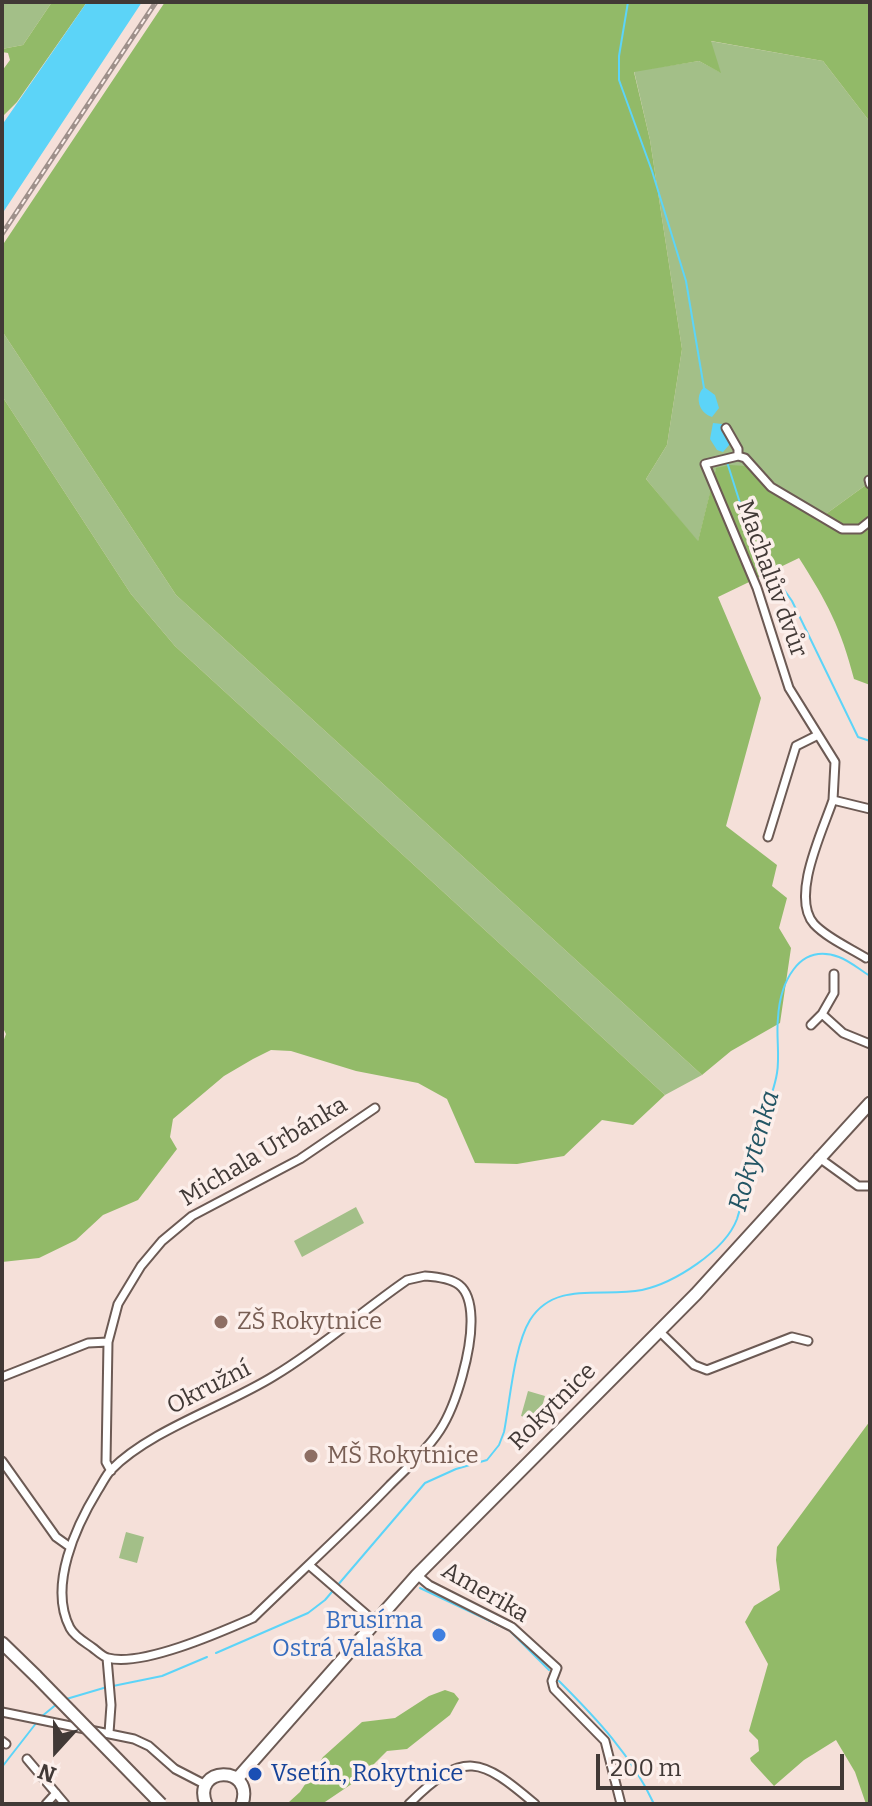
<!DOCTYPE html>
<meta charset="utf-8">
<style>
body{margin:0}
#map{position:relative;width:872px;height:1806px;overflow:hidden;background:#f5e0d9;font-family:Bitter,serif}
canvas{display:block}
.frame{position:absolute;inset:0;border:4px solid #413936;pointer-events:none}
.north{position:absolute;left:16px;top:1710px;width:80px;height:80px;-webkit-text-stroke:6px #fcefeb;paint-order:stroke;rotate:201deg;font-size:22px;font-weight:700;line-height:32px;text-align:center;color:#413936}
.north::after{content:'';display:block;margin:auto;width:28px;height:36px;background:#413936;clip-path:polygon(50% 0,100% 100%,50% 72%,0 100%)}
.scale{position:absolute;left:596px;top:1754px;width:248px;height:36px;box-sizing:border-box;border:4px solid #413936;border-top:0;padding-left:10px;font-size:24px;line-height:28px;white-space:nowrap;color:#413936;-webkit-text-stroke:6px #fcefeb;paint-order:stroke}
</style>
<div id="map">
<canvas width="872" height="1806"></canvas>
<div class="frame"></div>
<div class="north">N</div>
<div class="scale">200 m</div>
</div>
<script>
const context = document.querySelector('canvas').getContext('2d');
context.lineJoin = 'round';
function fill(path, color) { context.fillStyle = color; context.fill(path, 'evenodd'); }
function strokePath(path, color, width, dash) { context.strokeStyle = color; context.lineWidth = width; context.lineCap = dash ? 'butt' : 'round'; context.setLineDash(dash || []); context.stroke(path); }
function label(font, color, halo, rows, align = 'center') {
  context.font = font + ' Bitter,serif'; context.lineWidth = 7; context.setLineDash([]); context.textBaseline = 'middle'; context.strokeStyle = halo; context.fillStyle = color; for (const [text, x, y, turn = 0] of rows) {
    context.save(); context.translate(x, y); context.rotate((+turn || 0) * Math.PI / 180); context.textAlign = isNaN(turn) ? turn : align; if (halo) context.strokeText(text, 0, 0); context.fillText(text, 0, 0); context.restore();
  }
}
const green = new Path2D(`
 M2,2H52L23,45L2,49Z
 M710,41L823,61L870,122V482L819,519L716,469L698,542L646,479L667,445L682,349L650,140L634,71L699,61L720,72Z
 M2,331L176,595L702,1075L665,1095L175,646L131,594L2,396Z
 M356,1207L364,1223L302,1257L294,1241Z
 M528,1391L545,1396L538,1421L521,1416Z
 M126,1532L144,1537L137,1563L119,1558Z`);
const forest = new Path2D(`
 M52,2H87L17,102L2,117V71L10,60L8,53L2,52V49L23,45Z
 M165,2H870V122L823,61L711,41L721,73L699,61L634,72L650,140L682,349L667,445L646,479L698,541L716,468L730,465L746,466L771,490L819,519L870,482V685L854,679C841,628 827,602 799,558L718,597L761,698L726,826L777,865L772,886L787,898L779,928L791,948L780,1023L731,1051L702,1075L176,595L2,331V246Z
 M2,396L131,594L175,646L665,1095L633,1125L602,1120L564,1156L517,1164L475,1163L447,1099L418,1083L356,1071L291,1051L271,1050L253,1059L224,1076L173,1119L170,1137L177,1149L138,1200L103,1215L76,1240L39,1258L2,1262V1045L6,1034L2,1026Z
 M870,1421V1804H866L855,1772L836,1740L804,1760L774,1786L751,1761L750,1758L759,1751L758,1740L749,1731L768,1664L745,1622L754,1606L780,1590L776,1560L777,1547Z
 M445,1690L454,1693L459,1699L450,1715L407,1749L387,1751L359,1779L322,1804H273L289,1802L300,1792L323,1757L362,1722L395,1718L429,1696Z`);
const water = new Path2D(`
 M87,2H142L2,214V125Z
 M704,387L715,395L719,408L712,417C699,413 694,397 704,387Z
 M713,423L722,424L730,436V444L723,452L717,450L710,439Z`);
const stream = new Path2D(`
 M628,2L619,56V80L652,171L686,281L704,388
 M727,462L754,547L792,601L858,737L870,741
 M420,1588L509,1630L549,1670
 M216,1653L308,1613L325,1600L425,1483L456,1469L487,1460L499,1445L504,1432C510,1401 514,1346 530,1320C555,1280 603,1298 642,1290C674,1283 725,1251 737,1219C745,1196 744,1171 752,1148C760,1123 773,1098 777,1073C780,1056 776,1036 778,1018C780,985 797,942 839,957C850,961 860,970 870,976
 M559,1681C596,1718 632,1756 654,1804
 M113,1686L162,1676L207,1657
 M63,1700L107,1687
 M41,1717L58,1703
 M2,1767L37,1722`);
const street = new Path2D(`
 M726,428L738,449V456
 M869,480L870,484
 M870,521L860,529H842L771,487L745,458L738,456L705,464L757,588L789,688L835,762L833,800L870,809
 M833,800C823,830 790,897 814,924C827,938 850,948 866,958
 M768,837L796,746L818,735
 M834,974V993L822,1014L843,1033L870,1044
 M811,1025L822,1014
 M818,1157L858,1186H870
 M425,1276C456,1278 470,1284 471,1318C472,1349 457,1404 440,1430C427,1450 407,1468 390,1485C346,1531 299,1573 253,1618C221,1632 142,1667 108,1658C103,1657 97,1651 93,1648C85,1642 75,1637 70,1628C48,1586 76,1526 98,1490C102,1484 106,1475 111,1470C150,1430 226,1406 274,1376C321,1348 362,1311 407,1280Z
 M659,1331L694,1365L707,1370L792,1337L808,1341
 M2,1377L88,1343L108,1342
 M2,1461L56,1537L70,1547
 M111,1471L106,1462L108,1342L118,1304L141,1266L162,1241L192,1216L300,1159L375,1108
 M309,1565L375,1622
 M417,1575L429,1585L512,1627L557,1668L552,1681L554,1689L605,1741L621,1804
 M107,1658L111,1705L109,1733
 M2,1712L134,1739L149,1746L175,1769L206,1785
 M2,1741L6,1744
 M27,1759L65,1804
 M46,1804L56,1793
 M409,1804C464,1749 481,1758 535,1804`);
const primary = new Path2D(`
 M2,1643L36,1676
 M237,1779L417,1575L696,1294L870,1103
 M206,1804C191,1766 255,1764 242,1804`);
const rail = new Path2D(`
 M2,234L156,2`);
const primaryBridge = new Path2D(`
 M36,1676L161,1804`);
const markers = [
 [221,1322,8,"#8d6e63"],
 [311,1456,8,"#8d6e63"],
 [439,1635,8,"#3f7fe0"],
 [255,1774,8,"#1a4fb4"]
];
const streetNames = [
 ["Machalův dvůr",771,579,70],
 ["Michala Urbánka",264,1152,-31],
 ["Okružní",209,1388,-27],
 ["Rokytnice",553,1407,-45],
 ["Amerika",485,1593,30]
];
const educationNames = [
 ["ZŠ Rokytnice",237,1322],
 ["MŠ Rokytnice",327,1456]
];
const shopNames = [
 ["Brusírna",423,1621],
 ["Ostrá Valaška",423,1649]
];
const transitNames = [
 ["Vsetín, Rokytnice",271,1774]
];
const waterNames = [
 ["Rokytenka",755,1151,-74]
];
fill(green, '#a3bf88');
fill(forest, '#92ba68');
fill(water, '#5cd4f8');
strokePath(stream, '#5cd4f8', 2);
strokePath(street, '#6c5a54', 11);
strokePath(primary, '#6c5a54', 15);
strokePath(street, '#fff', 7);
strokePath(primary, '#fff', 11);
strokePath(rail, '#9f908b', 5);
strokePath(rail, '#fcefeb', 2, [6]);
strokePath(primaryBridge, '#6c5a54', 15, []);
strokePath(primaryBridge, '#fff', 11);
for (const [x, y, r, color] of markers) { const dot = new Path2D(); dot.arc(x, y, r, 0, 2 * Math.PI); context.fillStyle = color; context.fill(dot); strokePath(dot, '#fcefeb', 3); }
label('24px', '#413936', '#fcefeb', streetNames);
label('24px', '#785e54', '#fcefeb', educationNames, 'left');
label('24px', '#366cbe', '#fcefeb', shopNames, 'right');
label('24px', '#164399', '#fcefeb', transitNames, 'left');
label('italic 26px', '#225564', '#fcefeb', waterNames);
</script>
